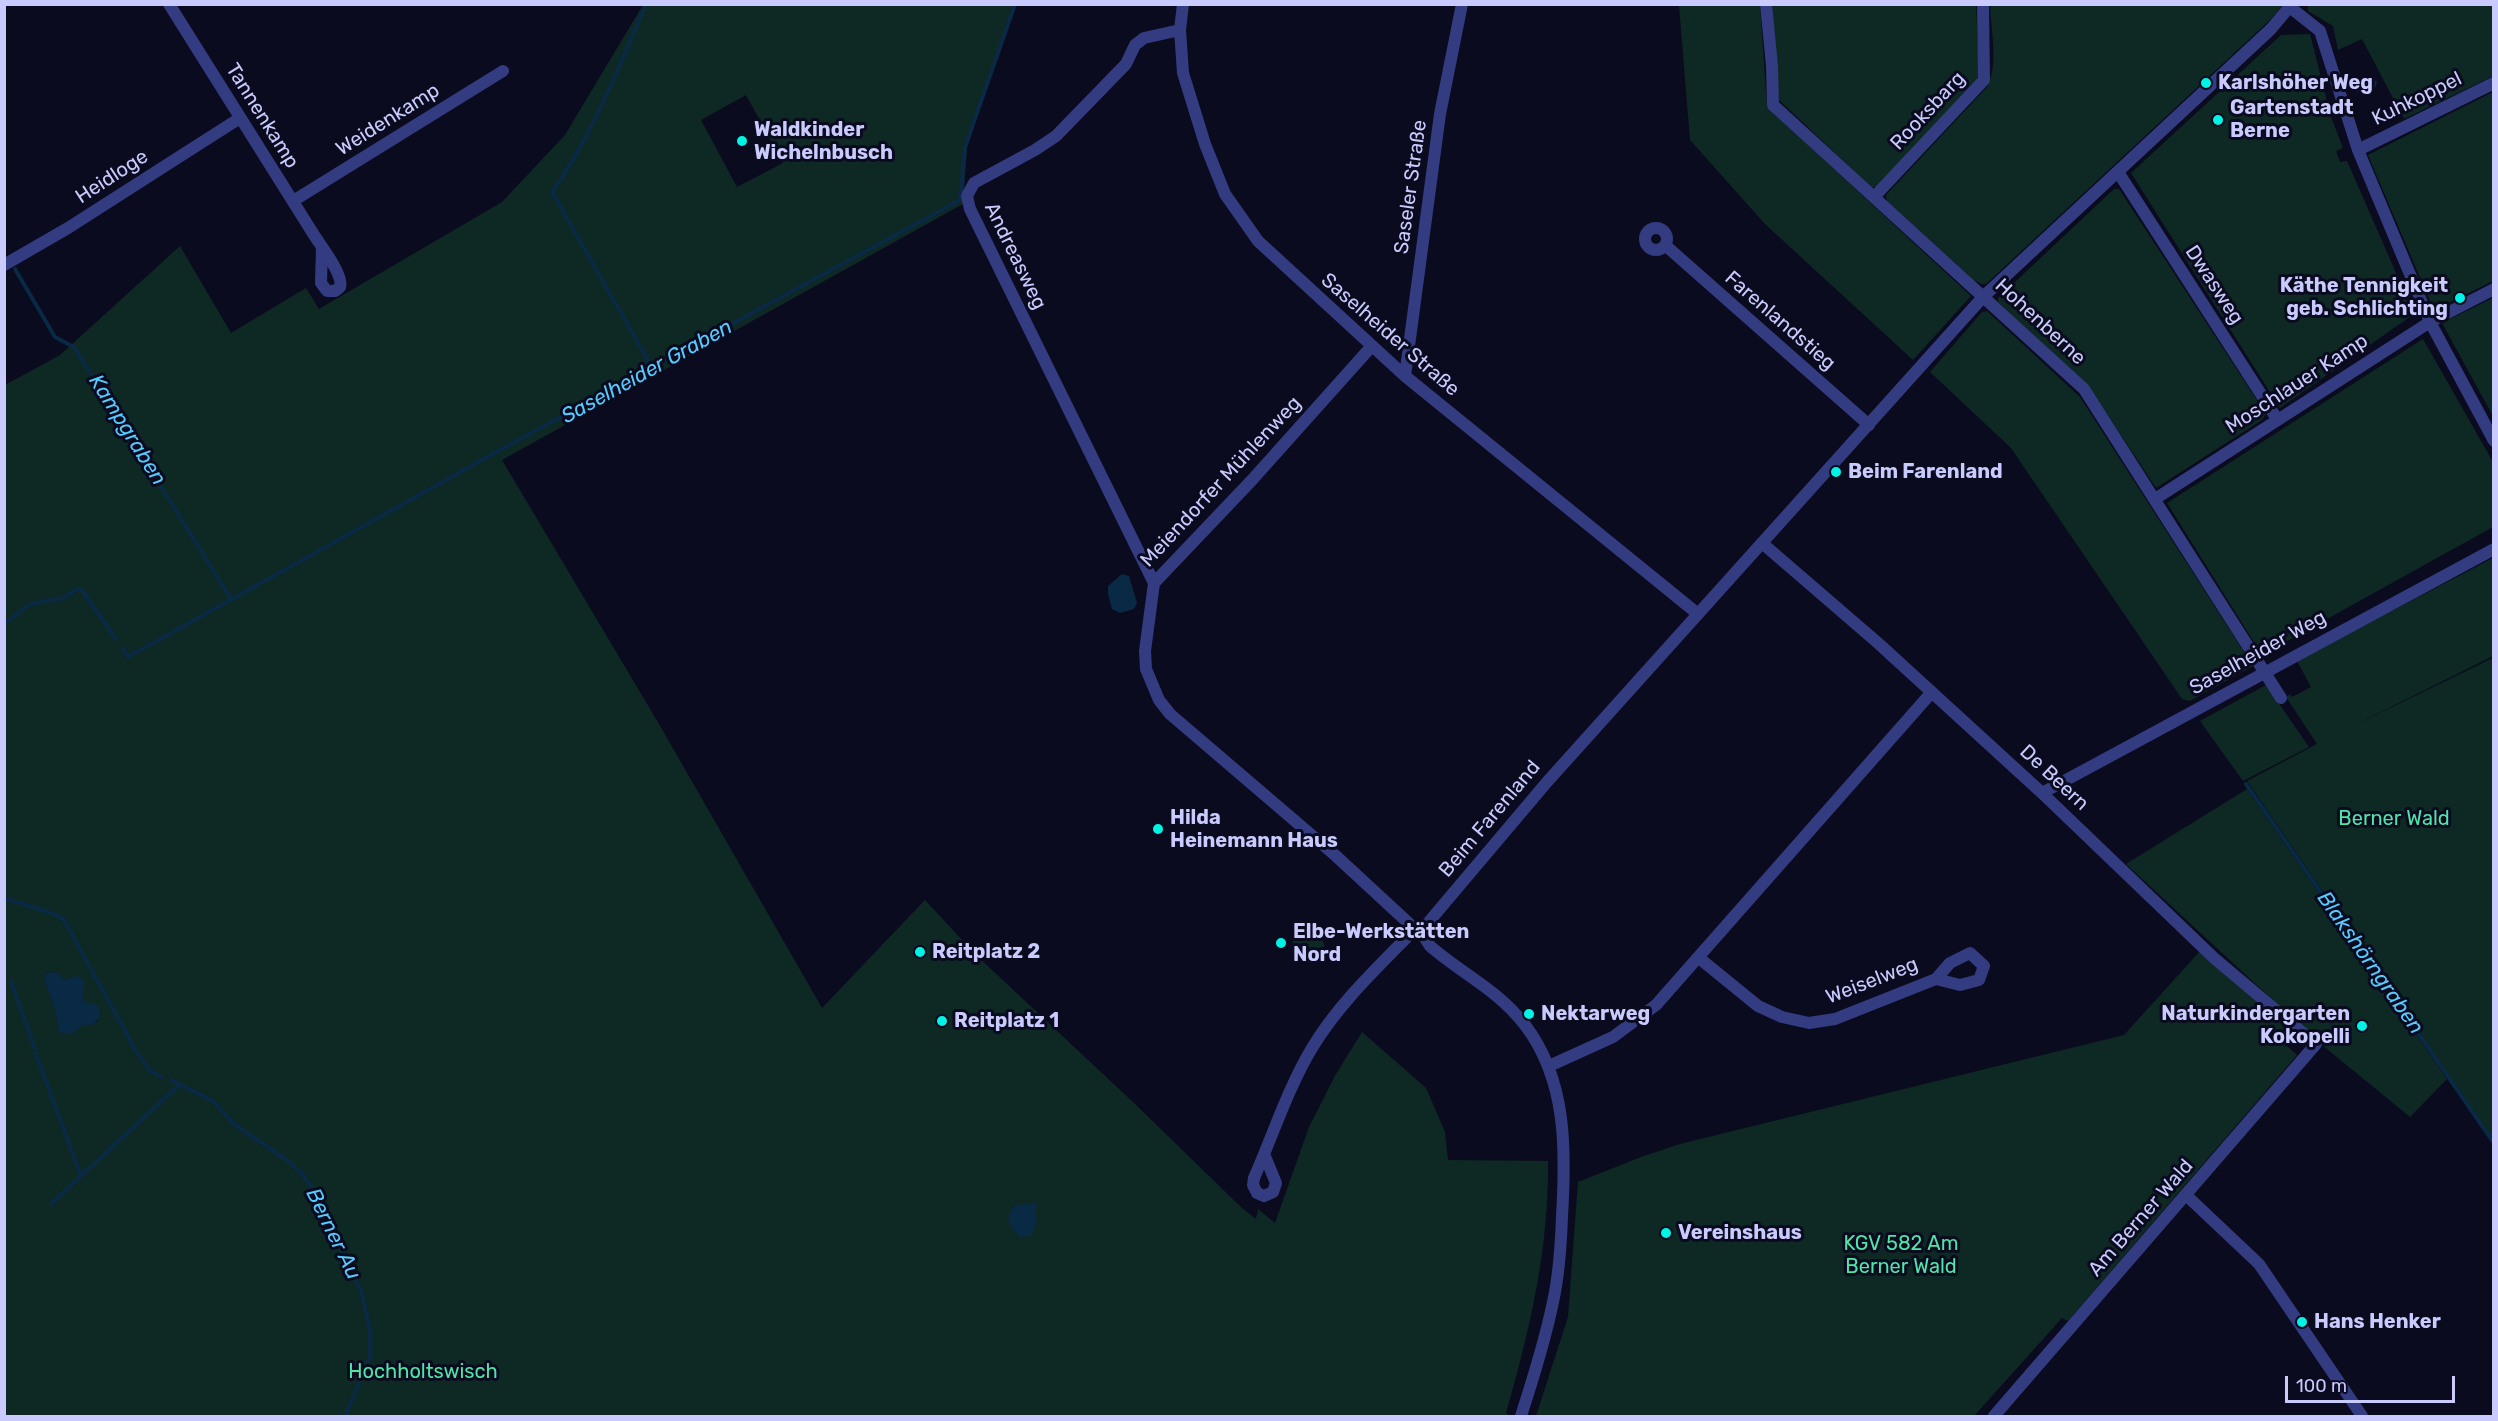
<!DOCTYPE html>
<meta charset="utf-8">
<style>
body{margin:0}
#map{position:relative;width:2498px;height:1421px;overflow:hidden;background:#0b0b1f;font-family:Rubik,sans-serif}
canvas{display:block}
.frame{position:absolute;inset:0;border:6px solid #c9cbff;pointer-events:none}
.scale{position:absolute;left:2285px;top:1376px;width:170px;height:27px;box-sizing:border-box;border:3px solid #c9cbff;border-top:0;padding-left:8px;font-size:18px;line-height:21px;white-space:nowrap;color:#c9cbff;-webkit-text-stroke:4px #0b0b1f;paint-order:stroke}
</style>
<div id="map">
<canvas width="2498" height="1421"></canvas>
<div class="frame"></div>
<div class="scale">100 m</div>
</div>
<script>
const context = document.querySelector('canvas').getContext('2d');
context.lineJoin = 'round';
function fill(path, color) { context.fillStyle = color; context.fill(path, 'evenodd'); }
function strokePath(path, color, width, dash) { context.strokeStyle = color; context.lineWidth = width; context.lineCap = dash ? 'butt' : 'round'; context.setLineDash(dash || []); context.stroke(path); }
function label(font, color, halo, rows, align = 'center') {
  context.font = font + ' Rubik,sans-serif'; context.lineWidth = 6; context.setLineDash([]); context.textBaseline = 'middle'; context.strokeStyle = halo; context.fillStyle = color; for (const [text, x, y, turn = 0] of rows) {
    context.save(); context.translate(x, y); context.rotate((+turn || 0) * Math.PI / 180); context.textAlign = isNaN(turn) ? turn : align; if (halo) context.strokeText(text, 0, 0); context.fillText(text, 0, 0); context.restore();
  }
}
const green = new Path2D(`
 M643,5H1013L967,148L963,204L502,460L659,724L822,1008L925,900L976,955L1135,1104L1242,1208L1256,1219L1258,1209L1275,1223L1309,1127L1336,1074L1362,1032L1426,1088L1445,1132L1448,1160L1548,1161C1549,1248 1530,1330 1506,1413L1510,1416H5V385L60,355L180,246L231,333L306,288L319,309L502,202L565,135ZM746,95L783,163L737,187L701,120ZM53,972L59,973L65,981L72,977L83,996V1002L101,1011L97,1022C92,1023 85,1024 81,1026C71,1033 70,1035 58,1030L56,1013L45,980L46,973Z
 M1679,5H1760L1767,107L1971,296L1913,360L1765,224L1690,140Z
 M1772,5H1976L1979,71L1976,84L1877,187H1871L1778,99Z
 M1990,5V4L2283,5L2272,18L1986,284H1981L1974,280L1887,201L1886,195L1987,87C1999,65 1991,30 1990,5Z
 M2308,5H2493V76L2404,119L2362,39L2338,50L2333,26L2308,11Z
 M2310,34L2331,117L2343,148L2336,151L2340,162L2347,161L2414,314L2280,408L2131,173L2281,35Z
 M2493,92V281L2436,309L2432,306L2368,155Z
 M2114,189H2119L2266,414L2262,420L2156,488L2088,385L1998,302V298Z
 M2493,298V416L2442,323Z
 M1987,311L2080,397L2253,666L2190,701L2182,699L2011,448L1930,372L1982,312Z
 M2423,339L2493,462V527L2262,655L2167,503Z
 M2493,558V656L2347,729L2493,658V1139L2247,781L2317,744L2286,697L2290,694L2292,697L2311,687L2297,661Z
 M2266,685L2309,747L2243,781L2200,721Z
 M2247,789L2447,1079L2410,1117L2316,1040L2126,864Z
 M1292 947a16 16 0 1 1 32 0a16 16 0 1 1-32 0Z
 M2201,950L2286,1027L2278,1038L2297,1055L2068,1321L2062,1318L1974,1416H1536L1568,1317L1578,1182L1641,1157L1680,1144L2124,1035Z`);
const water = new Path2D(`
 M2373,78L2377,82L2374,91L2365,95L2356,91L2358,84Z
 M1122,574L1129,576L1137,603L1134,609L1120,613L1112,609L1108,594V586Z
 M53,972L59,973L65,980L76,976C90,980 82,992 83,1002L93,1003L100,1007C102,1019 94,1028 82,1025C76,1033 65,1038 58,1031L56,1013L44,978L46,973Z
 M1038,1202L1035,1207L1037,1221L1031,1236L1020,1237L1011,1227L1008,1216L1014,1206Z`);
const stream = new Path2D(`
 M646,4C618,68 593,135 552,192L653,369
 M15,269L55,337L74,347L231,599
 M4,624L30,604L64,598L77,589L82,590L116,639
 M122,648L128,657L498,451L960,200L965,147L1015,4
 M2246,784L2494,1143
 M4,898L57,915L64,920L135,1049L149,1070L162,1077
 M11,981L35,1049
 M36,1054L81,1176
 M171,1080L213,1101L234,1124L288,1161L303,1175L322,1202L327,1221L361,1291L370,1330V1357L345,1416
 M51,1204L180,1084`);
const minor = new Path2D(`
 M169,4C217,81 265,158 314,235C321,246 344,275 340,287L335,291H327L321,283L322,248
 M1183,4L1180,30L1183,73L1205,144L1225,194L1258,241L1405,376L1698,614
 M1766,4L1772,66L1773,105L2084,389L2281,698
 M2291,8L2320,31L2358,150L2430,322L2494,441
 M2358,150L2494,83
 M2118,172L2277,419
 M1874,197L1984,80L1983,4
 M293,201L503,71
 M1645 239a11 11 0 1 1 22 0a11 11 0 1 1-22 0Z
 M1665,245L1869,425
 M4,265L68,228L240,118
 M1371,347L1252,480L1154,583L1145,651L1146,669L1159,700L1170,714L1336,856L1415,929L1425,934
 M1405,376L1440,114L1462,4
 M2155,499L2430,322L2494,289
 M1762,543L1878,643L2042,793L2214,958L2316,1044L1994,1416
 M1154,583L970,209L967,196L974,183L1035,150L1056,136L1126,64L1135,45L1144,38L1180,30
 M2042,793L2494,549
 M1699,958L1758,1006L1782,1017L1809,1023L1835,1019L1936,979L1950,963L1970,953L1984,966L1979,980L1960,985L1936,979
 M1549,1066L1613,1037L1656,1005L1932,692
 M1264,1154L1276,1183L1273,1192L1264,1196L1257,1193L1253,1185L1254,1178C1273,1135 1288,1088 1312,1048C1339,1003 1379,966 1415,929
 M2187,1196L2259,1264L2362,1416`);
const tertiary = new Path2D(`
 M1521,1416C1533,1379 1545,1341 1553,1302C1559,1275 1561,1245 1562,1216C1566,1150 1567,1080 1525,1025C1497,989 1462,974 1430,946L1425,938L1427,924L1547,782L1983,297L2271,29L2292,4`);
const markers = [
 [2206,83,6,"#00f4e6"],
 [2218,120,6,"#00f4e6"],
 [742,141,6,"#00f4e6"],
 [2460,298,6,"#00f4e6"],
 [1836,472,6,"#00f4e6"],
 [1158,829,6,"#00f4e6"],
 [1281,943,6,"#00f4e6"],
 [920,952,6,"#00f4e6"],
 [1529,1014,6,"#00f4e6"],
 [942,1021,6,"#00f4e6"],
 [2362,1026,6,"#00f4e6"],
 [1666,1233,6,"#00f4e6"],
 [2302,1322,6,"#00f4e6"]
];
const poiNames = [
 ["Karlshöher Weg",2218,83],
 ["Gartenstadt",2230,108],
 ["Berne",2230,131],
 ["Waldkinder",754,130],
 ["Wichelnbusch",754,153],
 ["Käthe Tennigkeit",2448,286,"right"],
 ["geb. Schlichting",2448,309,"right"],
 ["Beim Farenland",1848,472],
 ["Hilda",1170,818],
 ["Heinemann Haus",1170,841],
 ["Elbe-Werkstätten",1293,932],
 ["Nord",1293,955],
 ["Reitplatz 2",932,952],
 ["Nektarweg",1541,1014],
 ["Naturkindergarten",2350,1014,"right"],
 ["Kokopelli",2350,1037,"right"],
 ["Reitplatz 1",954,1021],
 ["Vereinshaus",1678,1233],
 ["Hans Henker",2314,1322]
];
const streetNames = [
 ["Kuhkoppel",2417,99,-26],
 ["Rooksbarg",1928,111,-47],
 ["Tannenkamp",262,116,58],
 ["Weidenkamp",388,120,-32],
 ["Heidloge",112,177,-33],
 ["Saseler Straße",1411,187,-82],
 ["Andreasweg",1015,256,64],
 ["Dwasweg",2214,285,57],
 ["Farenlandstieg",1780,321,41],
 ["Hohenberne",2040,322,43],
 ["Saselheider Straße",1390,335,41],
 ["Moschlauer Kamp",2297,384,-33],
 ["Meiendorfer Mühlenweg",1221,482,-47],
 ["Saselheider Weg",2258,653,-29],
 ["De Beern",2054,778,43],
 ["Beim Farenland",1490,819,-50],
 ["Weiselweg",1872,981,-21],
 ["Am Berner Wald",2141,1218,-49]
];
const parkNames = [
 ["Berner Wald",2394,819],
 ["KGV 582 Am",1901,1244],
 ["Berner Wald",1901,1267],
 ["Hochholtswisch",423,1372]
];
const waterNames = [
 ["Saselheider Graben",647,372,-29],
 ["Kampgraben",127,430,58],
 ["Blakshörngraben",2370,963,55],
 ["Berner Au",333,1234,64]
];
fill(green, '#0e2924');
fill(water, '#092944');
strokePath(stream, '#092944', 4);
strokePath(minor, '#333c80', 12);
strokePath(tertiary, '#333c80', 12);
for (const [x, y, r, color] of markers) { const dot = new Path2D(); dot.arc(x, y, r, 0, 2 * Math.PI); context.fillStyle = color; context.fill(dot); strokePath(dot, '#0b0b1f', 2); }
label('bold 20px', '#c9cbff', '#0b0b1f', poiNames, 'left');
label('20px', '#c9cbff', '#0b0b1f', streetNames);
label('20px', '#4fe4a8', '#0b0b1f', parkNames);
label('italic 21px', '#57cbff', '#0b0b1f', waterNames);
</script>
